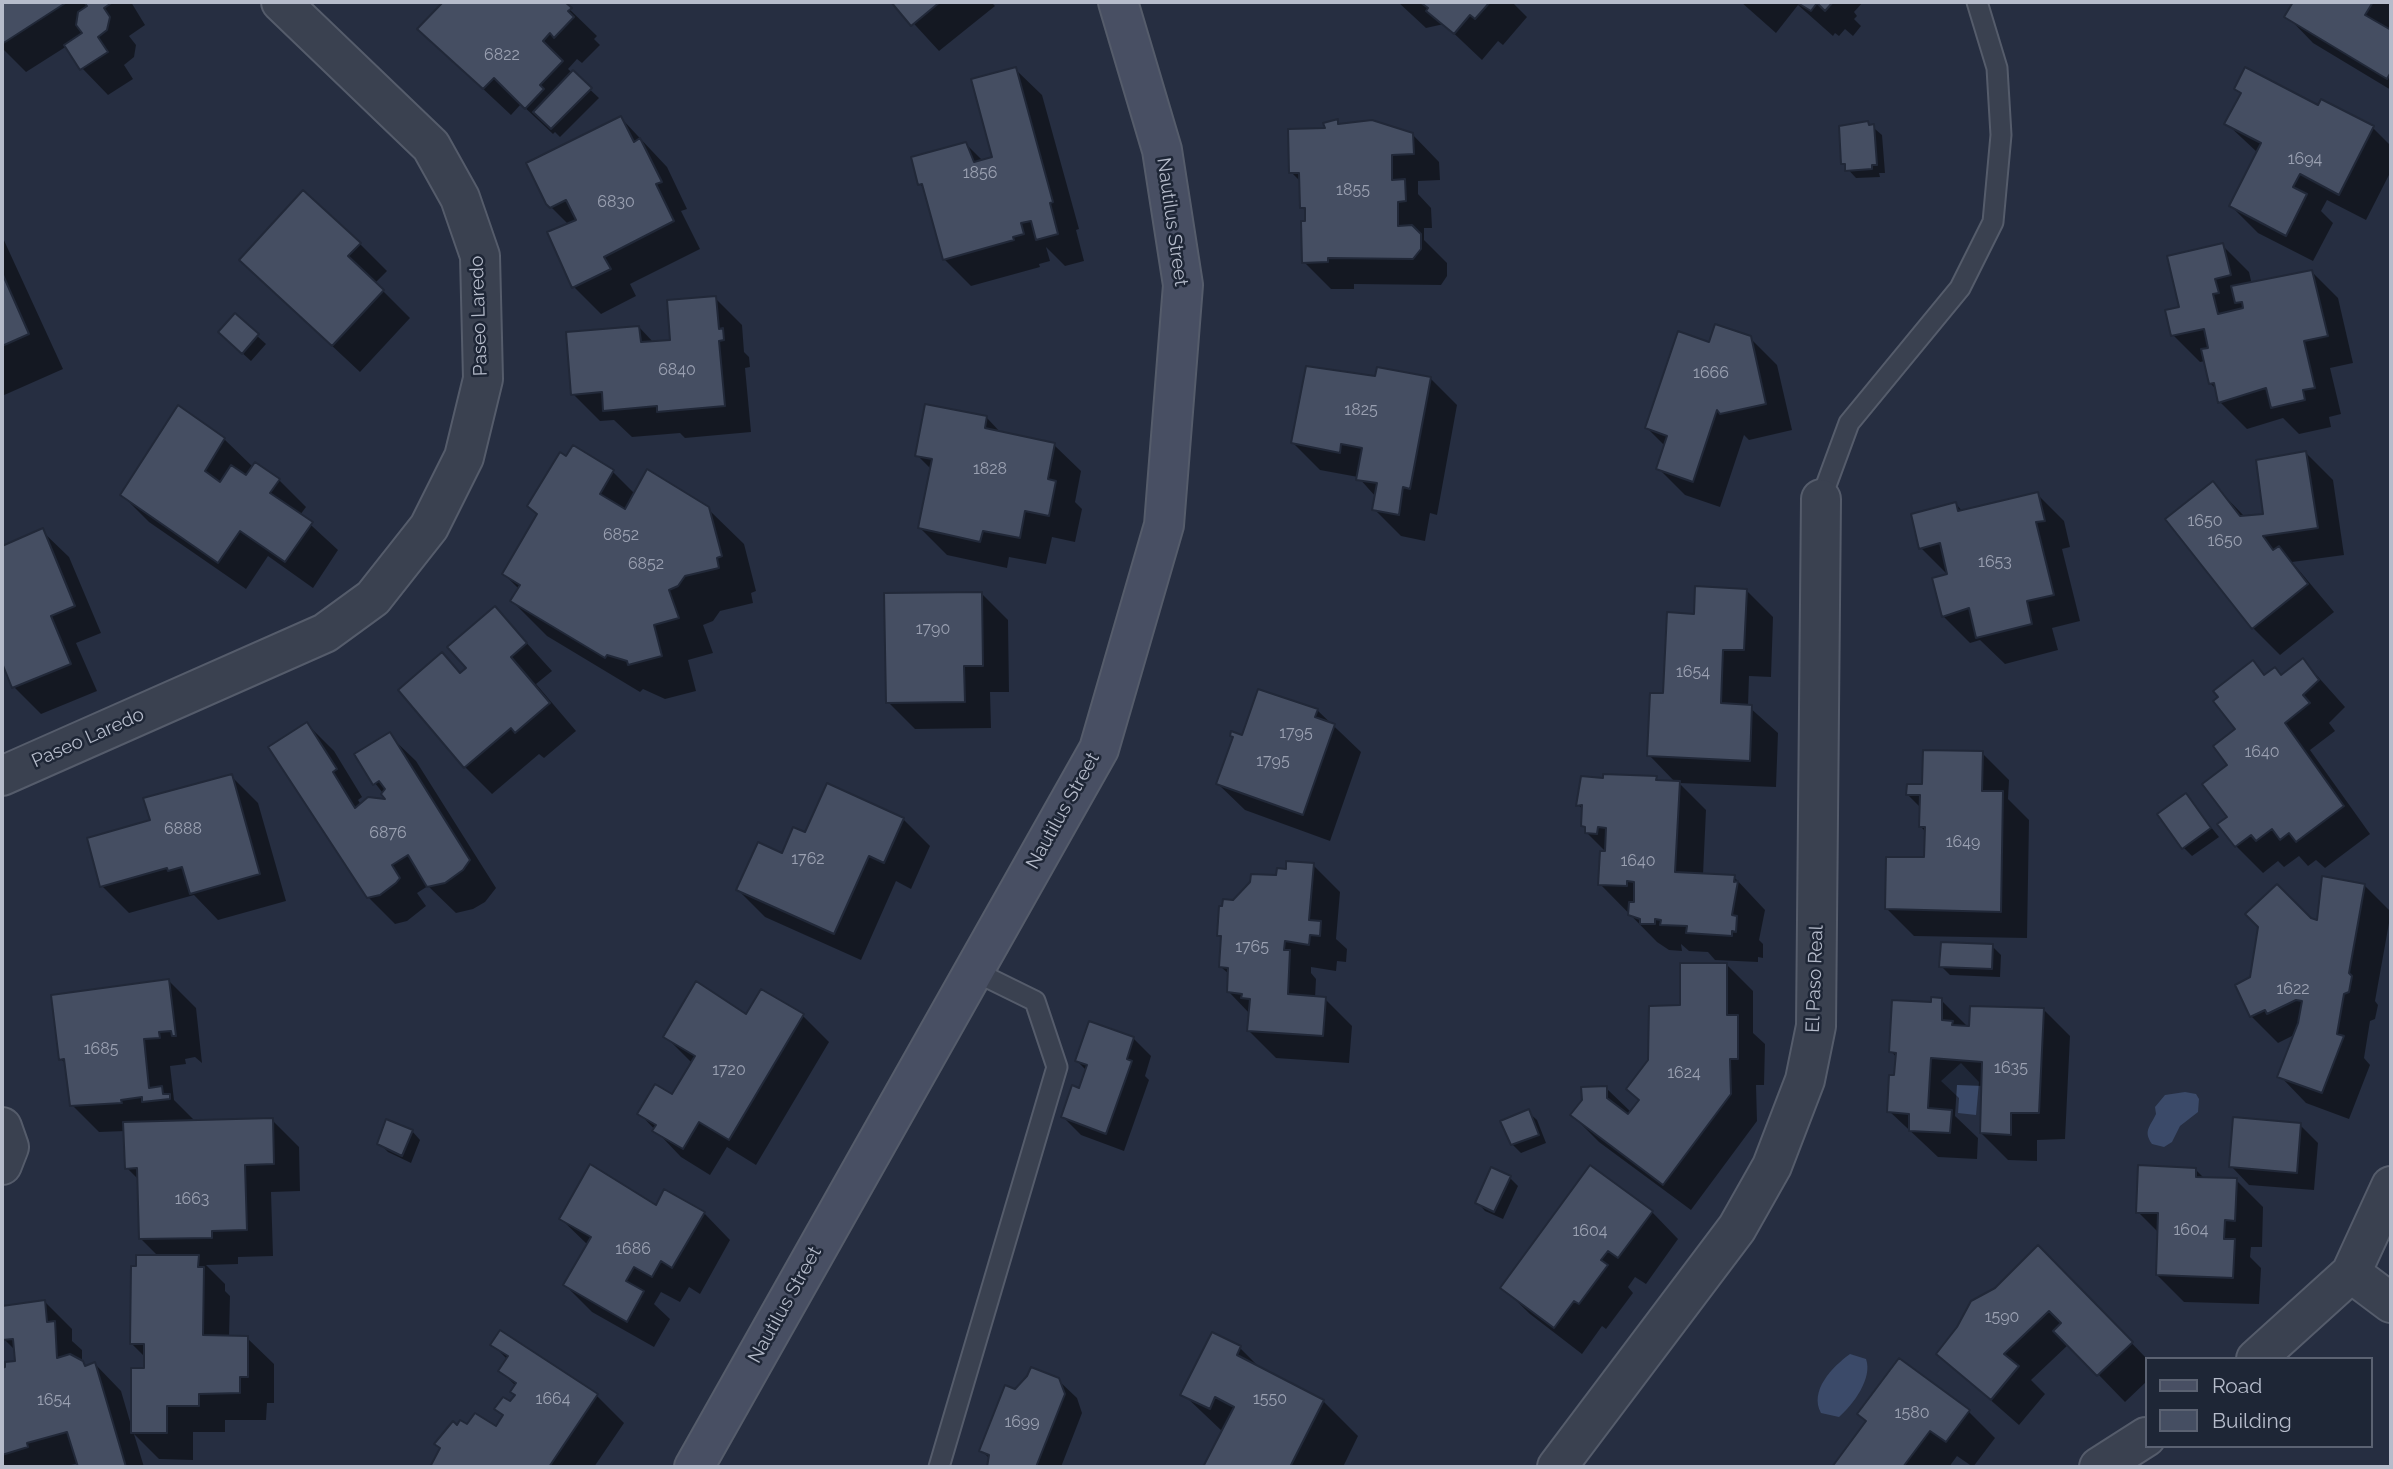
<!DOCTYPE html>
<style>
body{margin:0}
#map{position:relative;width:2393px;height:1469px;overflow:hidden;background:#262e41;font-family:Raleway,sans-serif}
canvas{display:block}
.frame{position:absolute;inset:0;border:4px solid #b6bccb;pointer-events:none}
.legend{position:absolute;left:2145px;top:1357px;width:228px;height:91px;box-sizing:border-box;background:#1e2636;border:2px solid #5b6272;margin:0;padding:9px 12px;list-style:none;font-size:21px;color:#b6bccb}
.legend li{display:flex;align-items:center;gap:14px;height:35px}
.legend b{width:35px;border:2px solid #5b6272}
</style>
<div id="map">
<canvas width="2393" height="1469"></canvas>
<div class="frame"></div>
<ul class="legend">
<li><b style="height:9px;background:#484f63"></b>Road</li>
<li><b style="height:19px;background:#454e62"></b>Building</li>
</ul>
</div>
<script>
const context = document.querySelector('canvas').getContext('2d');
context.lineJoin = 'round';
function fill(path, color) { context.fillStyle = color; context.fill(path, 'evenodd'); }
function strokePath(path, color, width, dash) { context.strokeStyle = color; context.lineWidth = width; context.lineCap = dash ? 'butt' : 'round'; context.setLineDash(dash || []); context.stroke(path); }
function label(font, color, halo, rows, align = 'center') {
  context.font = font + ' Raleway,sans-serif'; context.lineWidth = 5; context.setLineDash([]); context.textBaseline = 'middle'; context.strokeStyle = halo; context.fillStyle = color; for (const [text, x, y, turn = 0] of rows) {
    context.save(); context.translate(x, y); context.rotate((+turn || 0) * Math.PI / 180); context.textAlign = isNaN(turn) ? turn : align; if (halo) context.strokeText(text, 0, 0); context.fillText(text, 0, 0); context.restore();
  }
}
const water = new Path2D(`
 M1961,1063L1979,1082L1976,1115L1958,1113L1959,1098L1941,1081Z
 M2185,1092L2196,1094L2199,1099L2198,1112L2180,1126L2172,1142L2164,1147L2152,1144C2143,1131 2150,1127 2156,1114L2155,1107L2165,1095Z
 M1850,1354L1866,1359C1873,1378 1853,1405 1839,1417L1821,1413C1809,1391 1832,1367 1850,1354Z`);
const shadow = new Path2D(`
 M2,2H131L145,25L129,36L136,45L134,57L124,65L133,79L108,95L82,68L67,46L26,72L2,48Z
 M446,2H562L597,36L594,39L600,45L582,63L577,59L568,69L599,98L560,137L555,132L553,134L521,104L511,115L419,29Z
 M894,2H991L995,6L939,51Z
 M1398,2H1512L1527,17L1503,45L1498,41L1482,60L1444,24L1426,28Z
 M1741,2H1863L1854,12L1857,16L1854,19L1861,26L1853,36L1845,29L1839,36L1835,33L1833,36L1798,5L1776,33Z
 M2295,2H2391V90L2313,43L2287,16Z
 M1015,69L1042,95L1079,229L1076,230L1084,261L1065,266L1046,247L1050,261L1039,264L1040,267L971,286L944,259L925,190L920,184L966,144L982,160L995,158Z
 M2236,89L2319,107L2373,128L2391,146V171L2366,220L2327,200L2321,211L2333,223L2313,261L2258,233L2231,206L2258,153L2227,124L2242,95Z
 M621,118L667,167L687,209L681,211L700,249L630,284L636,296L601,314L574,287L549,233L569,225L547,203Z
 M1337,121L1341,125L1412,134L1439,162L1440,180L1418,181V194L1431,208L1432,228H1424V240L1447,263V276L1441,285L1354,284V289H1331L1304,262L1306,212L1302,207L1301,182L1291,172Z
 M1868,123L1882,135L1885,173H1879L1880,177L1856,178L1843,164Z
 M2,236L63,369L2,396Z
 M360,244L387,271L375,283L410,318L360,372L268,286Z
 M2222,245L2249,272L2252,285L2311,271L2338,298L2353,363L2330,368L2341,414L2329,417L2331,427L2299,434L2283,418L2247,429L2220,402L2217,390L2210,383L2205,361L2200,362L2173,335L2181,308Z
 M715,298L742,325L744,352L749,357L750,367L745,368L751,432L685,438L680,433L632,437L614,420L600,421L573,394L639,327L654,343L672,341Z
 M235,316L266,344L251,361L229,341Z
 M1750,338L1777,365L1792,430L1749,440L1744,435L1720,507L1685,495L1658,468L1665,446L1647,428L1710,344Z
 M1376,378H1430L1457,405L1437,515L1430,513L1425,541L1401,536L1374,509L1376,497L1358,477L1320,470L1293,443Z
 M987,418L1002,434L1054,445L1081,471L1075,502L1082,509L1075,542L1052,537L1046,564L1009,557L1007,568L947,555L920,528L932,470L917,455Z
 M224,439L253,467L255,464L279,480L306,507L300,515L338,550L313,588L268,556L246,589L149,522L122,495Z
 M2306,453L2333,480L2344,555L2292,562L2334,612L2280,655L2253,628L2213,484L2245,517L2265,515Z
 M613,472L635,494L708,509L744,544L756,591L751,593L753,603L720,611L713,621L703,625L713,653L688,660L696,691L665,699L643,689L640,692L547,636L512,601L519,589L504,574Z
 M2037,494L2064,521L2070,547L2062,549L2080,621L2052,628L2058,650L2005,664L1980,640L1970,643L1943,616L1949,576L1921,548L1956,504L1963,512Z
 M42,531L69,557L101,633L76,643L97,691L41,714L14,687L2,659V547Z
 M1746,590L1773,617L1771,677L1749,676L1748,706L1778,733L1776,787L1679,783L1706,810L1703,875L1734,877L1765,910L1759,940L1763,944V958L1758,957V962L1715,960L1708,952L1689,951L1681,944L1682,951L1669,950L1657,942L1600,884L1607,853L1586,832L1584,810L1578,805L1582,778H1656L1660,782L1676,783L1649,755L1664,695L1696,616Z
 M981,593L1008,620L1009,692H990L991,728L915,729L888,702Z
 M495,608L552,671L536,684L576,731L544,758L539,754L492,794L465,767L442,655L461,674L468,668Z
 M2303,660L2345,707L2329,723L2335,731L2310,750L2370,834L2325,868L2316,860L2308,866L2299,856L2284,867L2278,861L2263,873L2236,846L2229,817V765L2253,662L2266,676L2275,669L2282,676Z
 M1317,710L1361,752L1330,841L1245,810L1218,784L1243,737Z
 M307,724L334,751L362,797L358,800L361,805L389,801L375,783L389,735L416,761L496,888L485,902L473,909L456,913L428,886L417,893L426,906L407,921L395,924L368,897Z
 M1982,753L2009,780L2008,799L2029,820L2027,938L1914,936L1887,909L1926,859L1927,833L1921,827V808L1908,795Z
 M231,776L258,803L286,901L218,920L194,895L129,913L102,886Z
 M828,785L903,819L930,846L911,889L896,881L861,960L765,917L738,890L806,835Z
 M2185,795L2219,837L2192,856L2184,848Z
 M1313,865L1340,892L1336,939L1347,949L1346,962L1337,961L1336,971L1311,967V973L1316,979L1315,998L1325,999L1352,1026L1349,1063L1276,1058L1249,1031L1250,1014L1229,992L1230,975L1221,967L1223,940L1218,935L1233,901L1278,877Z
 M2365,886L2391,912L2375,1001L2378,1005L2375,1019L2370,1021L2364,1058L2370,1065L2349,1119L2306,1103L2280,1076L2294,1038L2292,1036L2278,1043L2251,1016L2237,985L2252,978L2310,920L2319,922Z
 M1992,946L2001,955L2000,977L1950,975L1941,966Z
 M1726,964L1753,991V1033L1765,1044L1764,1085H1756L1757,1121L1691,1210L1599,1142L1572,1115L1606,1088L1632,1113L1640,1102L1628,1089L1650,1061L1681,1006Z
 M169,981L196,1008L202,1063L195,1057L185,1059L186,1064L170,1066L174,1100L196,1122L272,1120L299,1147L300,1191L271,1192L273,1256L238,1257V1264L206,1265L225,1284V1291L230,1296L229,1337L247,1338L274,1364V1403H267L266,1420H225V1432H193V1460L159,1459L134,1434L144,1467H80L79,1463L63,1467H2V1363L7,1368L17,1363L16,1351L4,1339L2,1308L45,1302L72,1329V1341L82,1350V1362L87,1367L95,1364L121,1391L131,1425L146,1370L145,1357L132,1344L159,1257L141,1239L139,1180L127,1168L126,1131L99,1132L72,1105L67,1065L61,1059Z
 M1941,1000L1971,1030L2043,1009L2070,1036L2065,1139L2037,1140V1161L2008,1160L1981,1133L1983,1086L1957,1085L1955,1116L1978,1138L1977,1159L1938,1157L1889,1111L1897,1058L1891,1051L1932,1004Z
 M803,1016L829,1042L756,1165L727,1147L710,1175L681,1157L639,1113L673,1097L693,1064L665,1036L747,1017Z
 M1133,1038L1151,1056L1145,1076L1149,1080L1124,1151L1081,1135L1063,1117L1080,1091L1087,1071L1077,1061Z
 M1528,1112L1537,1120L1546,1143L1521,1153L1512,1144Z
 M2300,1125L2318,1143L2314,1190L2249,1185L2231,1166Z
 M412,1131L420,1140L411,1163L388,1152L379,1143Z
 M2195,1169L2205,1179L2236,1180L2263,1207L2262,1247H2251L2250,1257L2261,1268L2259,1304L2184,1302L2157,1275L2159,1233L2138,1212Z
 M1510,1178L1518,1186L1503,1219L1485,1211L1477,1202Z
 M656,1207L704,1213L730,1240L700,1294L689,1287L680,1302L661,1292L654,1304L670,1319L654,1347L592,1312L565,1285L588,1245L561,1219Z
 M1652,1212L1678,1239L1646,1284L1635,1277L1628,1287L1633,1293L1606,1329L1602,1326L1582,1354L1530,1314L1503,1288Z
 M2065,1274L2147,1359L2146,1382L2125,1402L2069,1344L2031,1380L2045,1394L2019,1425L1938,1354L1958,1328Z
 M492,1344L597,1396L624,1423L594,1467L431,1466L457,1427L496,1428L504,1417L497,1409L511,1404L517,1396L516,1386L501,1371L508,1360Z
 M1240,1348L1262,1370L1323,1401L1358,1436L1343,1467H1205L1223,1432L1183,1394Z
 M1058,1380L1077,1398L1082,1413L1061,1467H988L990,1459L981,1450L1016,1391Z
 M1968,1411L1995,1438L1973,1467L1957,1456L1949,1467H1834L1867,1422Z`);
const building = new Path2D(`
 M2,2H67L2,44Z
 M84,2H113L104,8L110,17L107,30L98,37L108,52L80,70L64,45L82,33L76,25L78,12L87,6Z
 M443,2H565L572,8L568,11L574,17L554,38L550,33L543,41L563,61L540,85L544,89L525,109L494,78L483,89L417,29Z
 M891,2H940L911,26Z
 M1420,2H1490L1475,19L1470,15L1454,34L1426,11L1428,8Z
 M1796,2H1833L1825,11L1817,3L1811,11Z
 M2293,2H2373L2365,15L2391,30V72L2387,79L2284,17Z
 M1016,67L1053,202L1050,203L1058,234L1036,240L1031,221L1021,223L1024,234L1013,237L1014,240L943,260L922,184L918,185L911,157L966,142L974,162L992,157L971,79Z
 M2245,67L2318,105L2321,99L2374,126L2339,195L2300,174L2293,187L2307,194L2286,236L2229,206L2261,143L2224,124L2241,93L2234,89Z
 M573,70L592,88L551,129L533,112Z
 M621,116L634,142L640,138L662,182L656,184L674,221L604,257L611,269L572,288L547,232L576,220L566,200L550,208L546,204L526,163Z
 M1338,119V124L1372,120L1413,133L1414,154L1392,155V180L1405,179L1406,201L1398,202V226L1412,225L1421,234V249L1413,259L1328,258V262L1302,263L1301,221H1305V208H1300L1299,173H1289L1288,129L1325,128L1323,123Z
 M1868,121L1869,125L1874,124L1877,165H1872V169L1845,171V164H1841L1839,126Z
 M303,190L361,243L348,256L384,290L332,346L239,260Z
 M2223,243L2231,275L2215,279L2219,293L2213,294L2218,314L2243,308L2242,302L2235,303L2231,286L2312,270L2328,336L2304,341L2315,388L2303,390L2305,400L2271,408L2266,388L2218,403L2214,383L2209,384L2201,349L2208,348L2204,329L2171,336L2165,310L2179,307L2167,256Z
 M3,275L29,334L2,346V276Z
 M716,296L719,329L723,328L724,340L719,341L725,406L657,412V406L603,411L602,392L571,395L566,332L639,326L641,342L670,340L667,300Z
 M235,313L259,334L242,354L218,332Z
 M1715,324L1751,336L1766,404L1720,414L1717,410L1693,482L1656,469L1667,436L1645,428L1678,331L1709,342Z
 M1306,366L1375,376L1377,367L1431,377L1410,489L1403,487L1399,515L1372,510L1377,483L1356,480L1362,448L1341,444L1340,453L1291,443Z
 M925,404L987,416L985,428L1055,443L1048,479L1056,481L1049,516L1025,511L1020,538L983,531L980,542L918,528L932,459L915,456Z
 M178,405L225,438L205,471L220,482L231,465L246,475L255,462L280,479L270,493L313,522L285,562L240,531L218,563L120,495Z
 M573,445L614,470L600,494L625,509L647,469L709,507L722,556L717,558L719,568L685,576L678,586L669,590L679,618L654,625L662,656L628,665L627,661L607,655L605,658L510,601L520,585L502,574L537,514L527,506L560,452L566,456Z
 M2306,451L2318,528L2263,536L2273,550L2279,546L2308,584L2252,629L2165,519L2213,481L2240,516L2263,514L2256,460Z
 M2038,492L2045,521L2036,522L2054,595L2027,601L2032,624L1976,638L1969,608L1942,617L1932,578L1947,574L1940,543L1919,549L1911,514L1956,502L1958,511Z
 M43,528L75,606L51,616L71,664L12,688L2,663V546Z
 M1695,586L1747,589L1744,650H1723L1721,703L1752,705L1750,761L1647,756L1650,693H1663L1667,612L1694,614Z
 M982,592L983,666H964L965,702L886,703L884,593Z
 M495,606L527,643L511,657L550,703L515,733L511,728L464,768L398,690L442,652L460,673L466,668L447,647Z
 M2303,658L2319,680L2303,695L2310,703L2285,723L2344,806L2296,842L2289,833L2280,840L2272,829L2256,841L2251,835L2235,847L2217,824L2227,817L2202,784L2227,765L2213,746L2235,729L2213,701L2218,697L2213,691L2253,660L2264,675L2275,667L2281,675Z
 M1258,689L1318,709L1315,717L1335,724L1303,815L1216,784L1233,737L1230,736L1231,731L1242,735Z
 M307,722L337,769L333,772L355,808L368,797L385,799L381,794L385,789L379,781L373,785L354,754L390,732L470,860L463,870L445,883L427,887L408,855L392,865L400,878L396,883L380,895L367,898L268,747Z
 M1923,750L1983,751L1982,791H2003L2001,912L1885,909L1886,857H1924L1925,827H1919L1920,795H1906L1907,784H1922Z
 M232,774L260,874L190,894L182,867L168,871L167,868L100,887L87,838L150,820L143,798Z
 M1603,774L1657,776L1656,780L1680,781L1675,872L1735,875L1734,882L1738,881L1732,915L1737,916L1736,932L1732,931V936L1686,933L1687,926L1660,925L1661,920L1655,919V924H1640V919L1628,915L1629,902H1634V882L1627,881V886L1598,885L1600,851H1605L1606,828L1598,827L1597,834L1585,833V827L1581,826L1582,805L1576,806L1581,776L1603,778Z
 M827,783L904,818L884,863L869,856L834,934L736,890L758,842L782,853L793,827L805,832Z
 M2186,793L2211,828L2182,849L2157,814Z
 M1286,861L1314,863L1309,920L1321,921L1320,936L1310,935L1309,945L1285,941L1284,950H1290L1288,994L1326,997L1323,1036L1247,1031L1250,999L1241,998L1242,994L1227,992L1228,968L1219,967L1221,936H1217L1219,906H1222L1223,899L1233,900L1250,882L1251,874L1276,875L1277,868L1286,869Z
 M2322,876L2365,884L2349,973L2352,976L2349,992L2344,994L2337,1034L2344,1036L2322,1093L2277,1077L2298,1023L2302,1001L2296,1000L2267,1014L2265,1010L2250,1017L2235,985L2250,977L2258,927L2245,914L2277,884L2311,918L2317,920Z
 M1941,942L1993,944L1992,969L1939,967Z
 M1680,963H1727V1015H1738V1059H1730L1731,1094L1663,1185L1570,1115L1582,1100L1581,1087L1607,1086V1098L1628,1114L1639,1100L1626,1089L1648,1060L1649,1006L1680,1005Z
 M169,979L176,1036H172L171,1031L159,1032L160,1038L144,1039L149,1088L162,1086L163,1094H170V1099L142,1102V1097L121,1100L122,1103L70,1106L64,1059L59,1060L51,995Z
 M696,981L746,1014L761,989L804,1014L729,1140L699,1122L683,1149L652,1131L656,1125L637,1114L655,1084L672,1094L695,1056L663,1037Z
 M1931,997L1942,998V1020L1953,1021L1952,1025L1969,1026L1970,1006L2044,1008L2039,1113H2011V1135L1980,1133L1982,1062L1931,1058L1928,1108L1952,1110L1950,1133L1909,1131V1114L1887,1112L1889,1075H1894L1896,1053L1889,1052L1892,1000L1931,1002Z
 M1089,1021L1134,1037L1127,1059L1132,1061L1106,1134L1061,1117L1072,1085L1079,1088L1087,1065L1075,1061Z
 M1529,1109L1539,1135L1511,1145L1500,1121Z
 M2233,1117L2301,1123L2297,1173L2229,1167Z
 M273,1118L274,1164L245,1165L247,1230L212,1231V1238L139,1239L137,1168L125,1169L123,1122Z
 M386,1119L413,1130L402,1156L377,1144Z
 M590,1164L656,1205L664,1189L705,1212L672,1268L661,1261L652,1277L634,1267L626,1281L644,1291L627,1322L563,1285L591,1237L559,1219Z
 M1590,1165L1653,1211L1618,1258L1608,1251L1601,1260L1608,1265L1579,1304L1574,1301L1554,1328L1500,1288Z
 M2138,1165L2196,1168V1177L2237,1178L2235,1221L2225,1220L2224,1239H2235L2233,1278L2156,1275L2158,1213H2136Z
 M1491,1167L1511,1176L1494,1212L1475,1203Z
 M2038,1245L2133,1342L2097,1376L2053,1331L2061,1323L2049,1311L2004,1354L2019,1366L1991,1400L1936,1354L1957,1327L1971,1301L1995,1288Z
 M136,1255H199L198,1267H204L203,1335L248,1336V1377H240V1393L199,1394V1406H167V1433H131V1368H144V1344H130L131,1266H136Z
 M45,1300L47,1322L55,1321L57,1358L70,1354L83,1361L85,1366L95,1362L126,1467H78L67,1432L27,1443L28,1447L2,1455V1368L5,1367V1362L15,1361L13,1339L2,1340V1306Z
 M500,1330L598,1394L549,1467H430L440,1448L434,1444L453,1421L457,1425L460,1420L467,1424L475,1413L496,1426L503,1415L494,1409L503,1397L510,1401L515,1395L510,1392L516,1383L498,1371L508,1356L490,1345Z
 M1212,1332L1241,1346L1237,1355L1324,1400L1290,1467H1203L1234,1407L1215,1397L1210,1409L1180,1395Z
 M1899,1358L1970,1410L1946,1442L1930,1431L1903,1467H1832L1866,1421L1857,1414Z
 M1031,1367L1059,1378L1065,1394L1036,1467H987L989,1455L979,1451L1005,1385L1015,1389L1027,1376Z`);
const service = new Path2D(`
 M1821,499L1849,423L1960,288L1993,222L2001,135L1997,68L1977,2
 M939,1467L1057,1067L1035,1001L974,971`);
const minor = new Path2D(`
 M2,776L325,633L373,598L429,527L464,457L483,379L480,256L460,198L431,146L281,2
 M2,1127L9,1147L2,1165
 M2351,1273L2391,1303
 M2256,1359L2351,1273L2391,1186
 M1557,1467L1737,1228L1772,1166L1805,1080L1816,1026L1821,499
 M2099,1467L2146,1437`);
const secondary = new Path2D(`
 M694,1467L1099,749L1164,525L1183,285L1162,150L1118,2`);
const numberNames = [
 ["6822",502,55],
 ["1694",2305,159],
 ["1856",980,173],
 ["1855",1353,190],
 ["6830",616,202],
 ["6840",677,370],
 ["1666",1711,373],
 ["1825",1361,410],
 ["1828",990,469],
 ["1650",2205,521],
 ["6852",621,535],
 ["1650",2225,541],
 ["1653",1995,562],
 ["6852",646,564],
 ["1790",933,629],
 ["1654",1693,672],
 ["1795",1296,733],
 ["1640",2262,752],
 ["1795",1273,761],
 ["6888",183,829],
 ["6876",388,833],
 ["1649",1963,842],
 ["1762",808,859],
 ["1640",1638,861],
 ["1765",1252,947],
 ["1622",2293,989],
 ["1685",101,1049],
 ["1635",2011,1068],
 ["1720",729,1070],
 ["1624",1684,1073],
 ["1663",192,1199],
 ["1604",2191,1230],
 ["1604",1590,1231],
 ["1686",633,1249],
 ["1590",2002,1317],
 ["1664",553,1399],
 ["1550",1270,1399],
 ["1654",54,1400],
 ["1580",1912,1413],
 ["1699",1022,1422]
];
const streetNames = [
 ["Nautilus Street",1172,222,82],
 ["Paseo Laredo",479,316,-92],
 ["Paseo Laredo",88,738,-24],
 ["Nautilus Street",1063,811,-61],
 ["El Paso Real",1815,979,-88],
 ["Nautilus Street",785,1305,-61]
];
fill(water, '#3b4a69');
fill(shadow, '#0007');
fill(building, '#454e62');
strokePath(building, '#212838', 2);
strokePath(service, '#555c6b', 23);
strokePath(minor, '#555c6b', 42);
strokePath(secondary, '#555c6b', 42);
strokePath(service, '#3a4150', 19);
strokePath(minor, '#3a4150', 38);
strokePath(secondary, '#484f63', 38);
label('16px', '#9aa0b1', null, numberNames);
label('19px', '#b6bccb', '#1e2636', streetNames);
</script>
